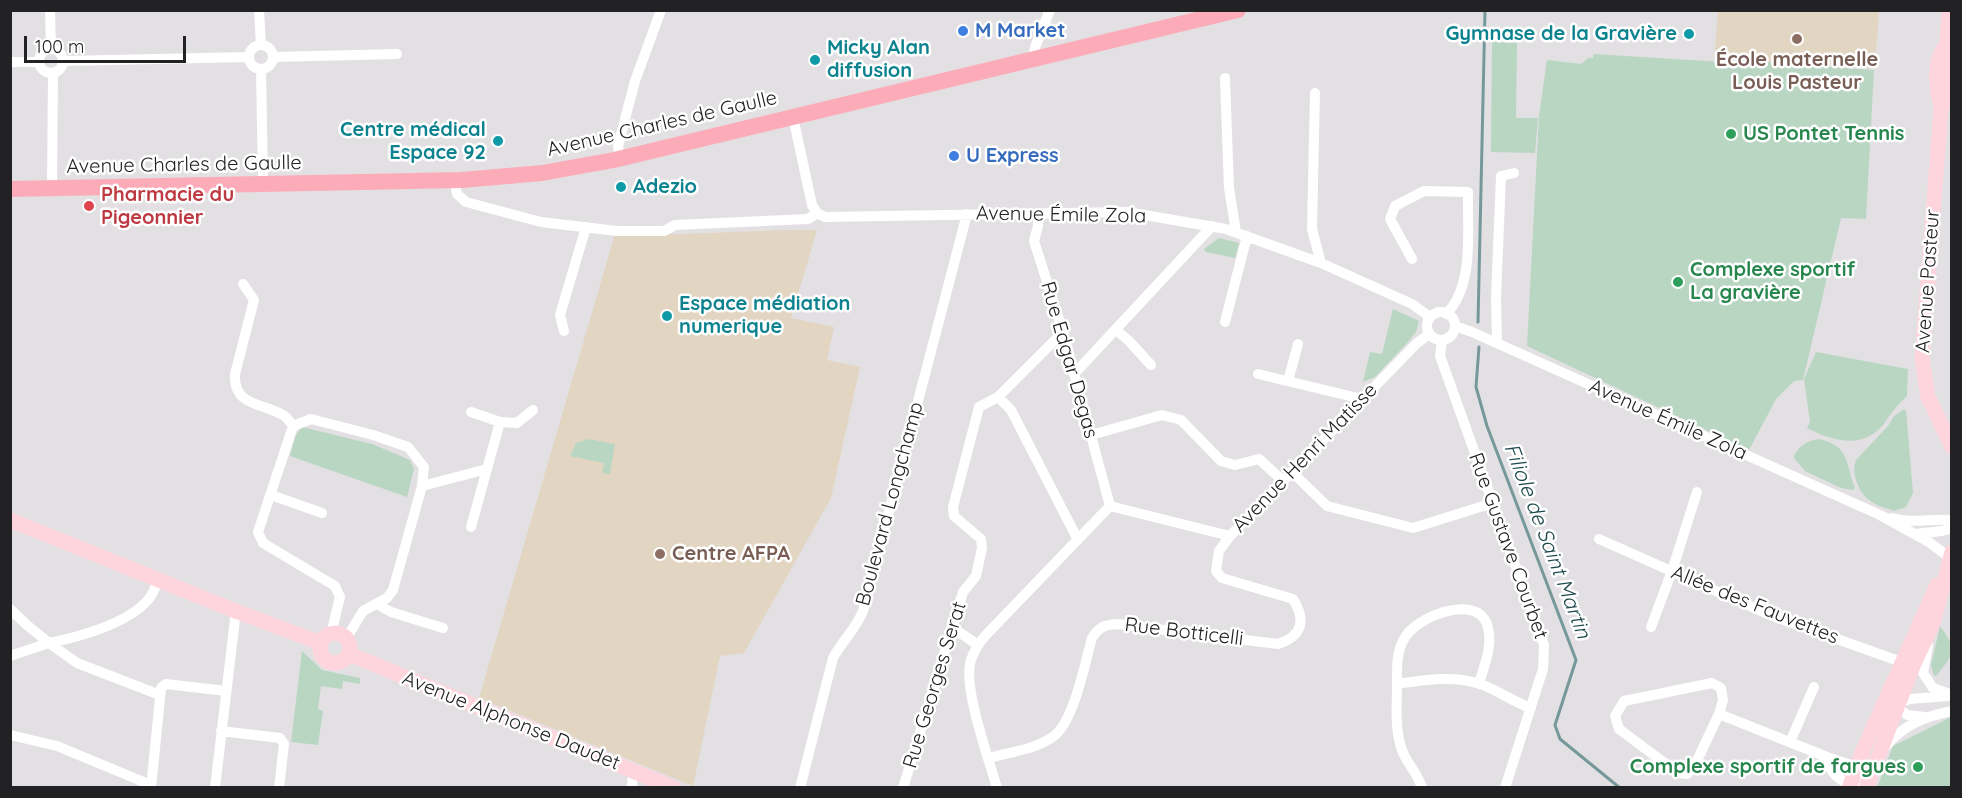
<!DOCTYPE html>
<meta charset="utf-8">
<style>
body{margin:0}
#map{position:relative;width:1962px;height:798px;overflow:hidden;background:#e3e0e3;font-family:Quicksand,sans-serif}
canvas{display:block}
.frame{position:absolute;inset:0;border:12px solid #222123;pointer-events:none}
.scale{position:absolute;left:24px;top:36px;width:162px;height:27px;box-sizing:border-box;border:3px solid #222123;border-top:0;padding-left:8px;font-size:18px;line-height:21px;white-space:nowrap;color:#222123;-webkit-text-stroke:4px #fff;paint-order:stroke}
</style>
<div id="map">
<canvas width="1962" height="798"></canvas>
<div class="frame"></div>
<div class="scale">100 m</div>
</div>
<script>
const context = document.querySelector('canvas').getContext('2d');
context.lineJoin = 'round';
function fill(path, color) { context.fillStyle = color; context.fill(path, 'evenodd'); }
function strokePath(path, color, width, dash) { context.strokeStyle = color; context.lineWidth = width; context.lineCap = dash ? 'butt' : 'round'; context.setLineDash(dash || []); context.stroke(path); }
function label(font, color, halo, rows, align = 'center') {
  context.font = font + ' Quicksand,sans-serif'; context.lineWidth = 5; context.setLineDash([]); context.textBaseline = 'middle'; context.strokeStyle = halo; context.fillStyle = color; for (const [text, x, y, turn = 0] of rows) {
    context.save(); context.translate(x, y); context.rotate((+turn || 0) * Math.PI / 180); context.textAlign = isNaN(turn) ? turn : align; if (halo) context.strokeText(text, 0, 0); context.fillText(text, 0, 0); context.restore();
  }
}
const education = new Path2D(`
 M1718,11H1879L1875,69L1714,59Z
 M781,230H817L791,318L834,327L827,360L860,367L831,498L744,653L720,656L693,786L479,698L615,234H683Z`);
const green = new Path2D(`
 M1492,42L1517,43L1516,118H1538L1535,153L1491,152Z
 M1594,54L1737,63L1740,60L1874,70L1866,219L1841,218L1803,380L1794,381L1776,399L1749,450L1527,346L1539,116L1547,60L1581,64L1588,58H1593Z
 M1219,238L1239,243L1235,258L1206,252L1204,249Z
 M1393,309L1419,321L1416,332L1407,343L1375,377L1363,382L1370,352L1382,354Z
 M1816,352L1908,369L1907,396C1897,405 1891,414 1883,425C1862,450 1832,441 1807,428L1810,422L1804,379Z
 M1903,410H1906L1913,493L1906,507L1894,511C1886,508 1874,505 1868,499C1858,491 1851,472 1856,460L1888,426L1894,416Z
 M302,427L372,444L410,460L414,469L407,497L290,456L296,435Z
 M588,439L615,444L610,474L602,473L604,463L570,456L576,443Z
 M1819,439C1850,446 1845,462 1855,488L1853,490L1841,488L1805,471L1794,458C1796,447 1809,440 1819,439Z
 M1940,626C1957,649 1955,653 1937,675L1934,676L1931,665Z
 M302,651L322,670L360,678V684L343,681L342,689L321,686L318,709L323,711L318,745L291,742Z
 M1951,717V787L1877,788L1893,746Z`);
const stream = new Path2D(`
 M1478,322L1485,10
 M1479,347L1476,387L1487,426L1576,660L1555,725L1560,739L1620,788`);
const street = new Path2D(`
 M50,10L51,49
 M259,10L261,45
 M249 57a12 12 0 1 1 24 0a12 12 0 1 1-24 0Z
 M39 61a12 12 0 1 1 24 0a12 12 0 1 1-24 0Z
 M273,57L397,54
 M1033,60L1035,47L1050,10
 M63,61L249,57
 M10,62H39
 M261,69L263,184
 M1225,78L1229,188L1236,232
 M1315,93L1312,229L1321,263
 M793,117L812,205L817,213L825,217L1127,212L1226,229L1321,263L1412,304L1430,317
 M620,158L618,146L635,81L661,10
 M454,180L457,194L466,202L541,222L617,231H664L675,225L808,219L817,213
 M52,188L53,74
 M1038,213V226L1034,241L1063,332L1110,506
 M1412,259L1390,219L1395,206L1424,191L1468,192C1467,229 1475,286 1446,314
 M243,284L254,300L235,374C233,406 262,403 283,415C287,417 290,422 293,426L258,532L263,543L335,586L340,597L331,634
 M1427 326a14 14 0 1 1 28 0a14 14 0 1 1-28 0Z
 M1225,322L1247,236
 M1455,326L1472,332L1880,515L1929,542L1950,558
 M1116,330L1129,341L1151,365
 M564,331L560,315L586,227
 M1442,340L1440,356L1544,645L1543,669L1505,788
 M1497,343L1496,298L1501,176L1514,173
 M1074,374L1212,226
 M1258,374L1362,399
 M1288,381L1298,344
 M998,397L1011,410L1078,540
 M471,412L500,422L517,423L533,410
 M293,426L311,419L373,435L408,447L424,467L422,486
 M1091,435L1162,415L1181,420L1221,461L1235,465L1259,459L1283,481
 M1292,472L1327,506L1413,528L1493,503
 M271,495L322,513
 M1892,518C1912,524 1931,518 1952,520
 M471,527L487,469
 M1915,534L1942,531L1952,528
 M1599,539L1770,615L1907,664
 M377,604L391,612L443,628
 M10,609L27,625L49,643C79,637 126,624 147,601C153,595 155,588 158,580
 M1651,627L1672,571L1697,492
 M951,629L959,632L978,645
 M346,639L363,611L387,598L393,590L422,486L487,469L500,422
 M1928,645L1923,673L1933,688L1952,695
 M10,656L49,643L77,663L160,695
 M1397,684C1397,669 1396,653 1404,639C1415,617 1475,593 1487,624C1494,644 1484,666 1479,684
 M1894,704L1907,715L1925,717
 M1896,704L1910,699L1948,696
 M1719,714L1694,767L1687,774L1678,773L1619,729L1615,716L1624,701L1712,683L1721,688L1723,700L1719,714L1827,757L1857,767L1865,776L1866,787
 M221,731L280,738L284,744L279,788
 M10,735L57,746L151,785
 M1790,742L1814,687
 M1886,746C1903,725 1926,716 1952,711
 M1827,757C1828,773 1842,783 1856,786
 M989,758C1010,752 1037,749 1054,736C1074,721 1085,663 1092,638C1099,627 1104,625 1117,624L1278,644C1303,636 1306,620 1293,599L1222,578L1216,571L1219,551L1230,536
 M151,788L161,688L166,684L226,691
 M215,788L235,619L238,612
 M632,788L633,770
 M800,788L833,658C842,641 856,629 863,611L967,214
 M903,788L963,592L976,576L982,548L981,539L954,516L953,507L979,407L998,397L1063,332
 M997,788C989,760 962,685 971,660C974,651 979,643 985,636L1110,506L1230,536L1416,344L1429,334
 M1422,788C1418,774 1410,767 1404,755C1394,733 1397,708 1397,684C1424,680 1453,675 1480,684C1498,690 1513,702 1531,708`);
const secondary = new Path2D(`
 M1949,10C1949,21 1947,33 1947,44C1946,63 1951,91 1941,109L1922,358L1928,397L1952,447
 M1940,103C1937,85 1932,65 1944,48
 M10,520L238,612L321,643
 M320 648a15 15 0 1 1 30 0a15 15 0 1 1-30 0Z
 M349,654L674,788
 M1849,788L1863,750L1937,585
 M1866,788L1913,666L1933,623L1952,552`);
const primary = new Path2D(`
 M10,189L462,180L542,173L614,160L1238,10`);
const markers = [
 [963,31,6,"#3f7fe0"],
 [1689,34,6,"#0f9aa8"],
 [1797,39,6,"#8d6e63"],
 [815,60,6,"#0f9aa8"],
 [1731,134,6,"#2e9e5b"],
 [498,141,6,"#0f9aa8"],
 [954,156,6,"#3f7fe0"],
 [621,187,6,"#0f9aa8"],
 [89,206,6,"#e0444e"],
 [1678,282,6,"#2e9e5b"],
 [667,316,6,"#0f9aa8"],
 [660,554,6,"#8d6e63"],
 [1918,767,6,"#2e9e5b"]
];
const shopNames = [
 ["M Market",975,31],
 ["U Express",966,156]
];
const cultureNames = [
 ["Gymnase de la Gravière",1677,34,"right"],
 ["Micky Alan",827,48],
 ["diffusion",827,71],
 ["Centre médical",486,130,"right"],
 ["Espace 92",486,153,"right"],
 ["Adezio",633,187],
 ["Espace médiation",679,304],
 ["numerique",679,327]
];
const educationNames = [
 ["École maternelle",1797,60],
 ["Louis Pasteur",1797,83],
 ["Centre AFPA",672,554,"left"]
];
const streetNames = [
 ["Avenue Charles de Gaulle",662,124,-13],
 ["Avenue Charles de Gaulle",184,165,-1],
 ["Avenue Émile Zola",1061,215,1],
 ["Avenue Pasteur",1928,281,-86],
 ["Rue Edgar Degas",1069,360,74],
 ["Avenue Émile Zola",1668,420,24],
 ["Avenue Henri Matisse",1305,458,-46],
 ["Boulevard Longchamp",890,504,-75],
 ["Rue Gustave Courbet",1508,546,70],
 ["Allée des Fauvettes",1755,605,22],
 ["Rue Botticelli",1184,632,7],
 ["Rue Georges Serat",935,685,-73],
 ["Avenue Alphonse Daudet",511,721,22]
];
const leisureNames = [
 ["US Pontet Tennis",1743,134],
 ["Complexe sportif",1690,270],
 ["La gravière",1690,293],
 ["Complexe sportif de fargues",1906,767,"right"]
];
const healthNames = [
 ["Pharmacie du",101,195],
 ["Pigeonnier",101,218]
];
const waterNames = [
 ["Filiole de Saint Martin",1547,541,69]
];
fill(education, '#e2d6c2');
fill(green, '#b8d6c2');
strokePath(stream, '#76989a', 3);
strokePath(street, '#fff', 10);
strokePath(secondary, '#fed5dc', 15);
strokePath(primary, '#fcacb9', 16);
for (const [x, y, r, color] of markers) { const dot = new Path2D(); dot.arc(x, y, r, 0, 2 * Math.PI); context.fillStyle = color; context.fill(dot); strokePath(dot, '#fff', 2); }
label('bold 20px', '#366cbe', '#fff', shopNames, 'left');
label('bold 20px', '#0d838f', '#fff', cultureNames, 'left');
label('bold 20px', '#785e54', '#fff', educationNames);
label('20px', '#222123', '#fff', streetNames);
label('bold 20px', '#27864d', '#fff', leisureNames, 'left');
label('bold 20px', '#be3a42', '#fff', healthNames, 'left');
label('italic 21px', '#1c494b', '#fff', waterNames);
</script>
